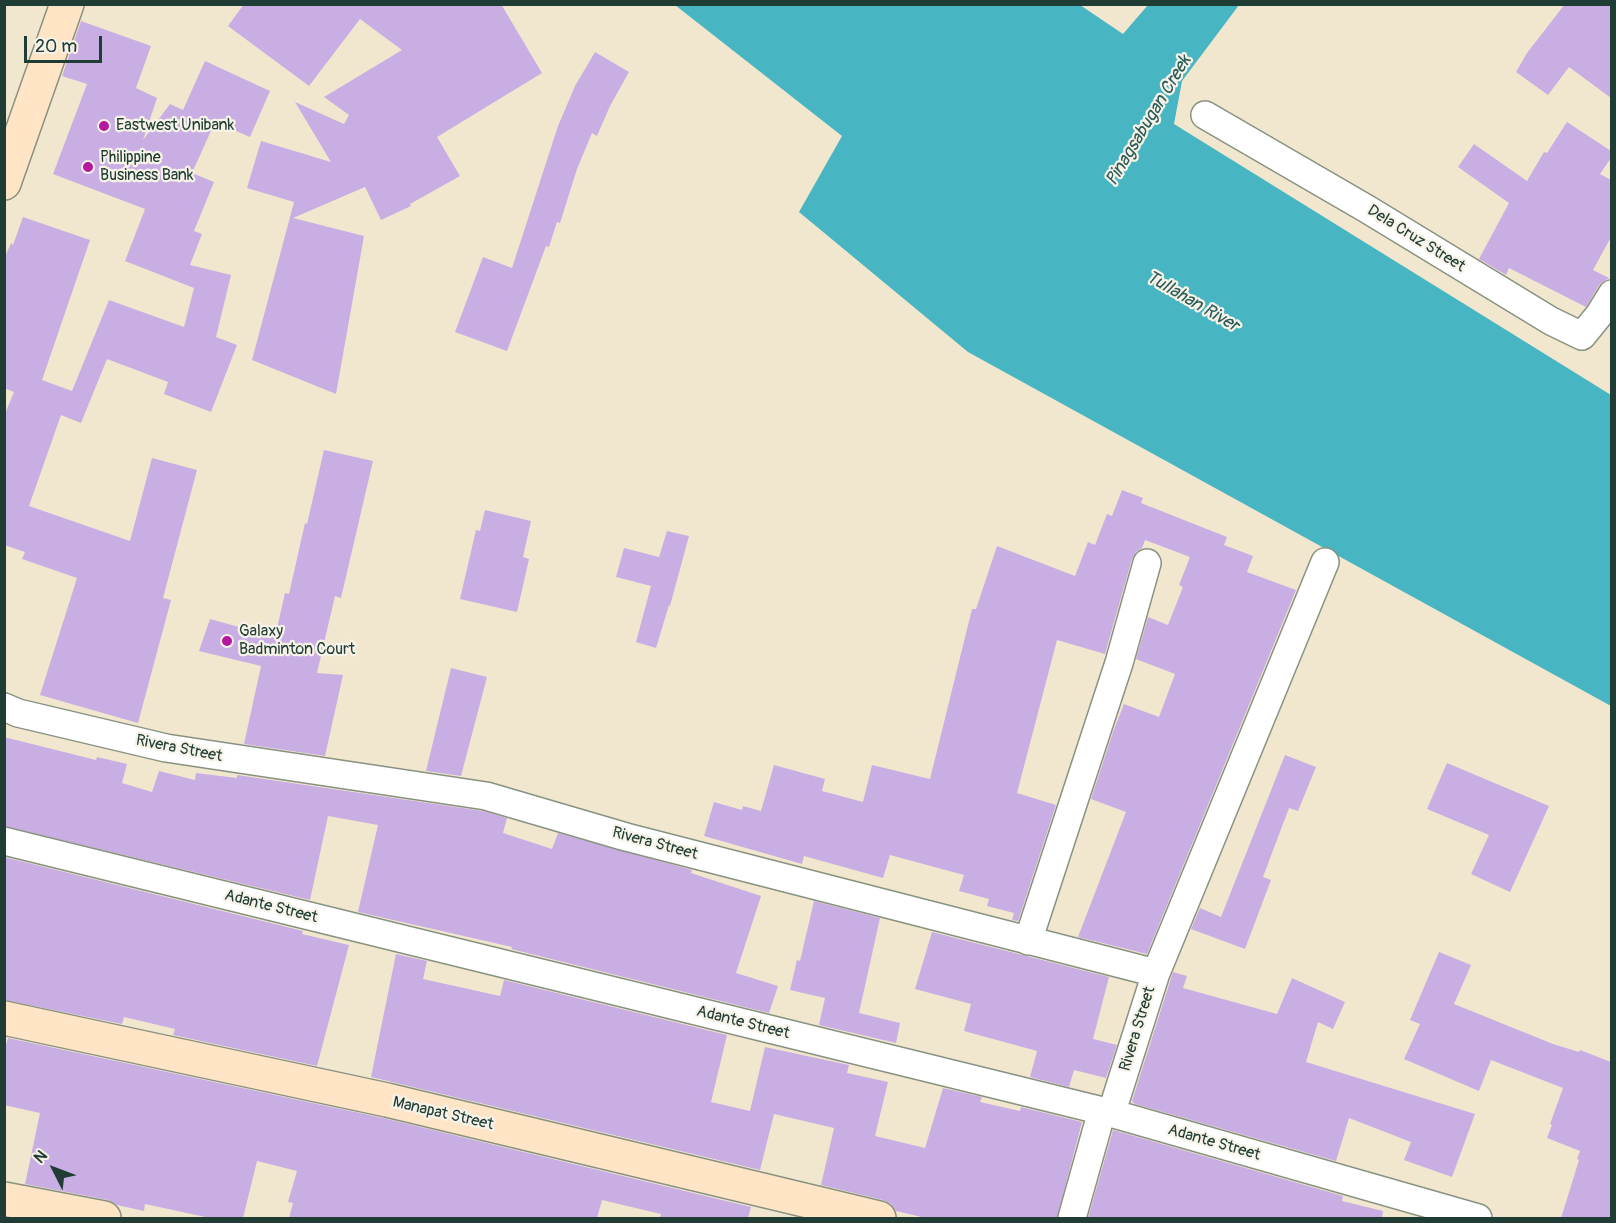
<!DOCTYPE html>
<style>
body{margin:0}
#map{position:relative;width:1616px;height:1223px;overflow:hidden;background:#f1e7ce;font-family:Pangolin,sans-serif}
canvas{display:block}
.frame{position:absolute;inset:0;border:6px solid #1f3d34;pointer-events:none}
.north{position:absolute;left:24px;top:1139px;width:60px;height:60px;-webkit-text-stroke:4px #f7f3e8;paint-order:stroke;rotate:312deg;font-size:16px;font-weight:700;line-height:24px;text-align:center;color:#1f3d34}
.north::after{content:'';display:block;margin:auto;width:21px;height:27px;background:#1f3d34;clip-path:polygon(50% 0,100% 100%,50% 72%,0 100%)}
.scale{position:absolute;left:24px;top:36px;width:78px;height:27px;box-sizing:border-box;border:3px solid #1f3d34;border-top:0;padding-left:8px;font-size:18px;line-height:21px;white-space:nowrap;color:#1f3d34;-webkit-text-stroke:4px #f7f3e8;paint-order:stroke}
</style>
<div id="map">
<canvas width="1616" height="1223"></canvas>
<div class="frame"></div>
<div class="north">N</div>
<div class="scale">20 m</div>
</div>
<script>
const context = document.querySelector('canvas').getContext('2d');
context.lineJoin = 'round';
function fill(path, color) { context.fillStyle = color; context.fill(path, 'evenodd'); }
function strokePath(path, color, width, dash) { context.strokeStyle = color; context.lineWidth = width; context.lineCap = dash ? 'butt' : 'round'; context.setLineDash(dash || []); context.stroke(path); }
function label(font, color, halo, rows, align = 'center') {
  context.font = font + ' Pangolin,sans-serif'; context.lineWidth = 4.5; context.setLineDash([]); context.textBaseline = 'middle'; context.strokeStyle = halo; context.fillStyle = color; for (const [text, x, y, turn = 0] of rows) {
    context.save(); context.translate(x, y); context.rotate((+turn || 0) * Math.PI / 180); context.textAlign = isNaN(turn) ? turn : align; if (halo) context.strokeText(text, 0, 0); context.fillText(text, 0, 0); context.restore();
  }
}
const water = new Path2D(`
 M675,5H1080L1123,34L1148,5H1239L1182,81L1174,124L1611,395V706L968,352L799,212L842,136Z`);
const building = new Path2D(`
 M244,4H501L542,73L437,137L460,176L410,204L411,206L381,220L365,187L293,218L364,236L336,394L252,360L294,202L247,188L261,141L331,162L295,102L344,124L349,115L324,97L402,50L360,19L309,86L228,26Z
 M1565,4H1611V98L1569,67L1548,95L1516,72L1527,53Z
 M81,21L151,46L136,88L157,98L143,140L170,104L183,110L205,61L270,91L250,137L215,122L192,173L214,182L194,231L202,234L190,265L231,275L216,337L237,345L211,412L164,394L168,382L107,359L81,423L61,415L29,506L130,541L152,458L197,470L163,598L171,600L138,723L40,695L77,578L22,559L25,552L4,545V416L14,392L4,388V259L11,243L13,245L23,217L90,240L42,380L72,391L109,300L184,327L194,288L125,261L145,209L53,174L87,84L62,76Z
 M595,52L629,72L610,106L597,136L592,133L577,169L560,223L557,222L549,247L546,246L507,351L455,332L483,257L512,268L558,126L575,86Z
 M1567,122L1611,151V158L1600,174L1611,180V237L1593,270L1609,278L1599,285L1586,307L1509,268L1506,275L1479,259L1509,203L1458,167L1474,144L1527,181L1544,152L1547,153Z
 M324,450L373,461L341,598L335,596L317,673L343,675L325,756L244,744L261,666L199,651L210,619L275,637L285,593L289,594L305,523L307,524Z
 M1122,490L1143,498L1141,503L1227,537L1224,545L1253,556L1247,572L1296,590L1147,954L1078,937L1126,812L1091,799L1113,732L1124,704L1159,717L1175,674L1136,659L1148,617L1168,625L1183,587L1179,585L1190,557L1145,540L1142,548L1136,552L1132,559L1105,654L1057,640L1017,793L1056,805L1018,921L1012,920L1014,913L987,906L989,899L959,891L964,875L890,855L883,878L804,856L802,864L704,836L714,802L742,810L743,806L761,811L774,765L825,779L822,791L863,802L872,765L930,779L972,609H976L997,546L1075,576L1088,542L1095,545L1107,514L1112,516Z
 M485,510L531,521L523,557L529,559L517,612L460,599L476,530L480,531Z
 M667,531L689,536L670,606L669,605L656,648L636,642L651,586L616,577L624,548L659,557Z
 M451,668L487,677L461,776L426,771Z
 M4,737L96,760L97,757L127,764L122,783L152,792L159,771L195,780L196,773L237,778V775L483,811L507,818L503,833L552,849L558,833L692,870L691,873L761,896L736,973L778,986L769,1013L511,949L512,947L358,912L378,825L328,816L310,900L4,826Z
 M1285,755L1316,767L1298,811L1289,808L1263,877L1271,880L1245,949L1191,929L1200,908L1221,917Z
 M1447,763L1549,806L1510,892L1471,874L1489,835L1427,809Z
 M4,857L303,931L302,934L349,945L317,1066L173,1035L175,1029L124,1017L122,1024L4,1000Z
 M814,901L880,918L859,1013L900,1023L896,1043L819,1025L825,998L790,990L797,960L800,961Z
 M932,932L1109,977L1093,1039L1117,1045L1106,1078L1074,1070L1069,1087L1030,1077L1037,1051L964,1031L971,1004L915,989Z
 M1439,952L1471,965L1454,1004L1553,1044L1579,1052L1580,1050L1611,1062V1218H1561L1579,1160L1577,1159L1580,1151L1547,1138L1552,1125L1550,1124L1563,1088L1491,1060L1479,1091L1404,1059L1420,1024L1410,1020Z
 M396,954L427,961L423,979L500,996L504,980L727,1035L711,1102L750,1111L765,1047L849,1065L847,1073L888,1082L875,1136L925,1148L943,1088L982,1097L980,1102L1020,1111L1021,1107L1082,1122L1057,1218H926L896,1211L891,1204L883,1200L821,1185L834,1128L774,1114L760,1170L371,1077Z
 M1173,972L1187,976L1183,988L1277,1014L1292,978L1345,1002L1333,1029L1318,1022L1306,1062L1475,1114L1452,1177L1404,1160L1411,1142L1349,1118L1336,1161L1135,1104L1132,1101Z
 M8,1038L383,1118L751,1207L748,1218H660L661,1214L602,1200L597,1218H289L293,1203L288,1202L297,1171L257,1161L243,1218H210L145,1204L144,1211L117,1205L108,1200L25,1184L40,1113L4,1105V1052Z
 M1113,1130L1343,1196L1342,1201L1383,1211L1382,1218H1088Z`);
const minor = new Path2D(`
 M1205,115L1367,209L1551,321L1582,336L1599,315L1612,294
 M4,707L18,713L166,748L486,796L626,837L1156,973
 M4,841L1107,1112L1478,1218
 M1028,941L1119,663L1147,563
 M1072,1218L1100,1118L1114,1105L1156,973L1325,562`);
const secondary = new Path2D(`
 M4,183L67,4
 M4,1018L387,1100L879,1218
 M4,1199L104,1218`);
const markers = [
 [104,126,6,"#b5179e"],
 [88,167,6,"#b5179e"],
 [227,641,6,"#b5179e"]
];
const poiNames = [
 ["Eastwest Unibank",116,126],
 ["Philippine",100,158],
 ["Business Bank",100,176],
 ["Galaxy",239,632],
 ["Badminton Court",239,650]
];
const streetNames = [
 ["Dela Cruz Street",1416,239,32],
 ["Rivera Street",179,749,11],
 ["Rivera Street",655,844,15],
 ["Adante Street",271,907,14],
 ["Adante Street",743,1023,14],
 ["Rivera Street",1138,1029,-73],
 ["Manapat Street",443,1114,13],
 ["Adante Street",1214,1143,16]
];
const waterNames = [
 ["Pinagsabugan Creek",1149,121,-59],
 ["Tullahan River",1192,302,30]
];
fill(water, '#47b5c2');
fill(building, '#c9aee4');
strokePath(minor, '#889281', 30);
strokePath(secondary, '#889281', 36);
strokePath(minor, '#fff', 27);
strokePath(secondary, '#ffe4c6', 33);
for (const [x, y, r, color] of markers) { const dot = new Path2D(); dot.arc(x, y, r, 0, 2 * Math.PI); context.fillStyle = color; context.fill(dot); strokePath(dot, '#f7f3e8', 2); }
label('16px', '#1f3d34', '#f7f3e8', poiNames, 'left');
label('16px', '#1f3d34', '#f7f3e8', streetNames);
label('italic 18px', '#295b58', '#f7f3e8', waterNames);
</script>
